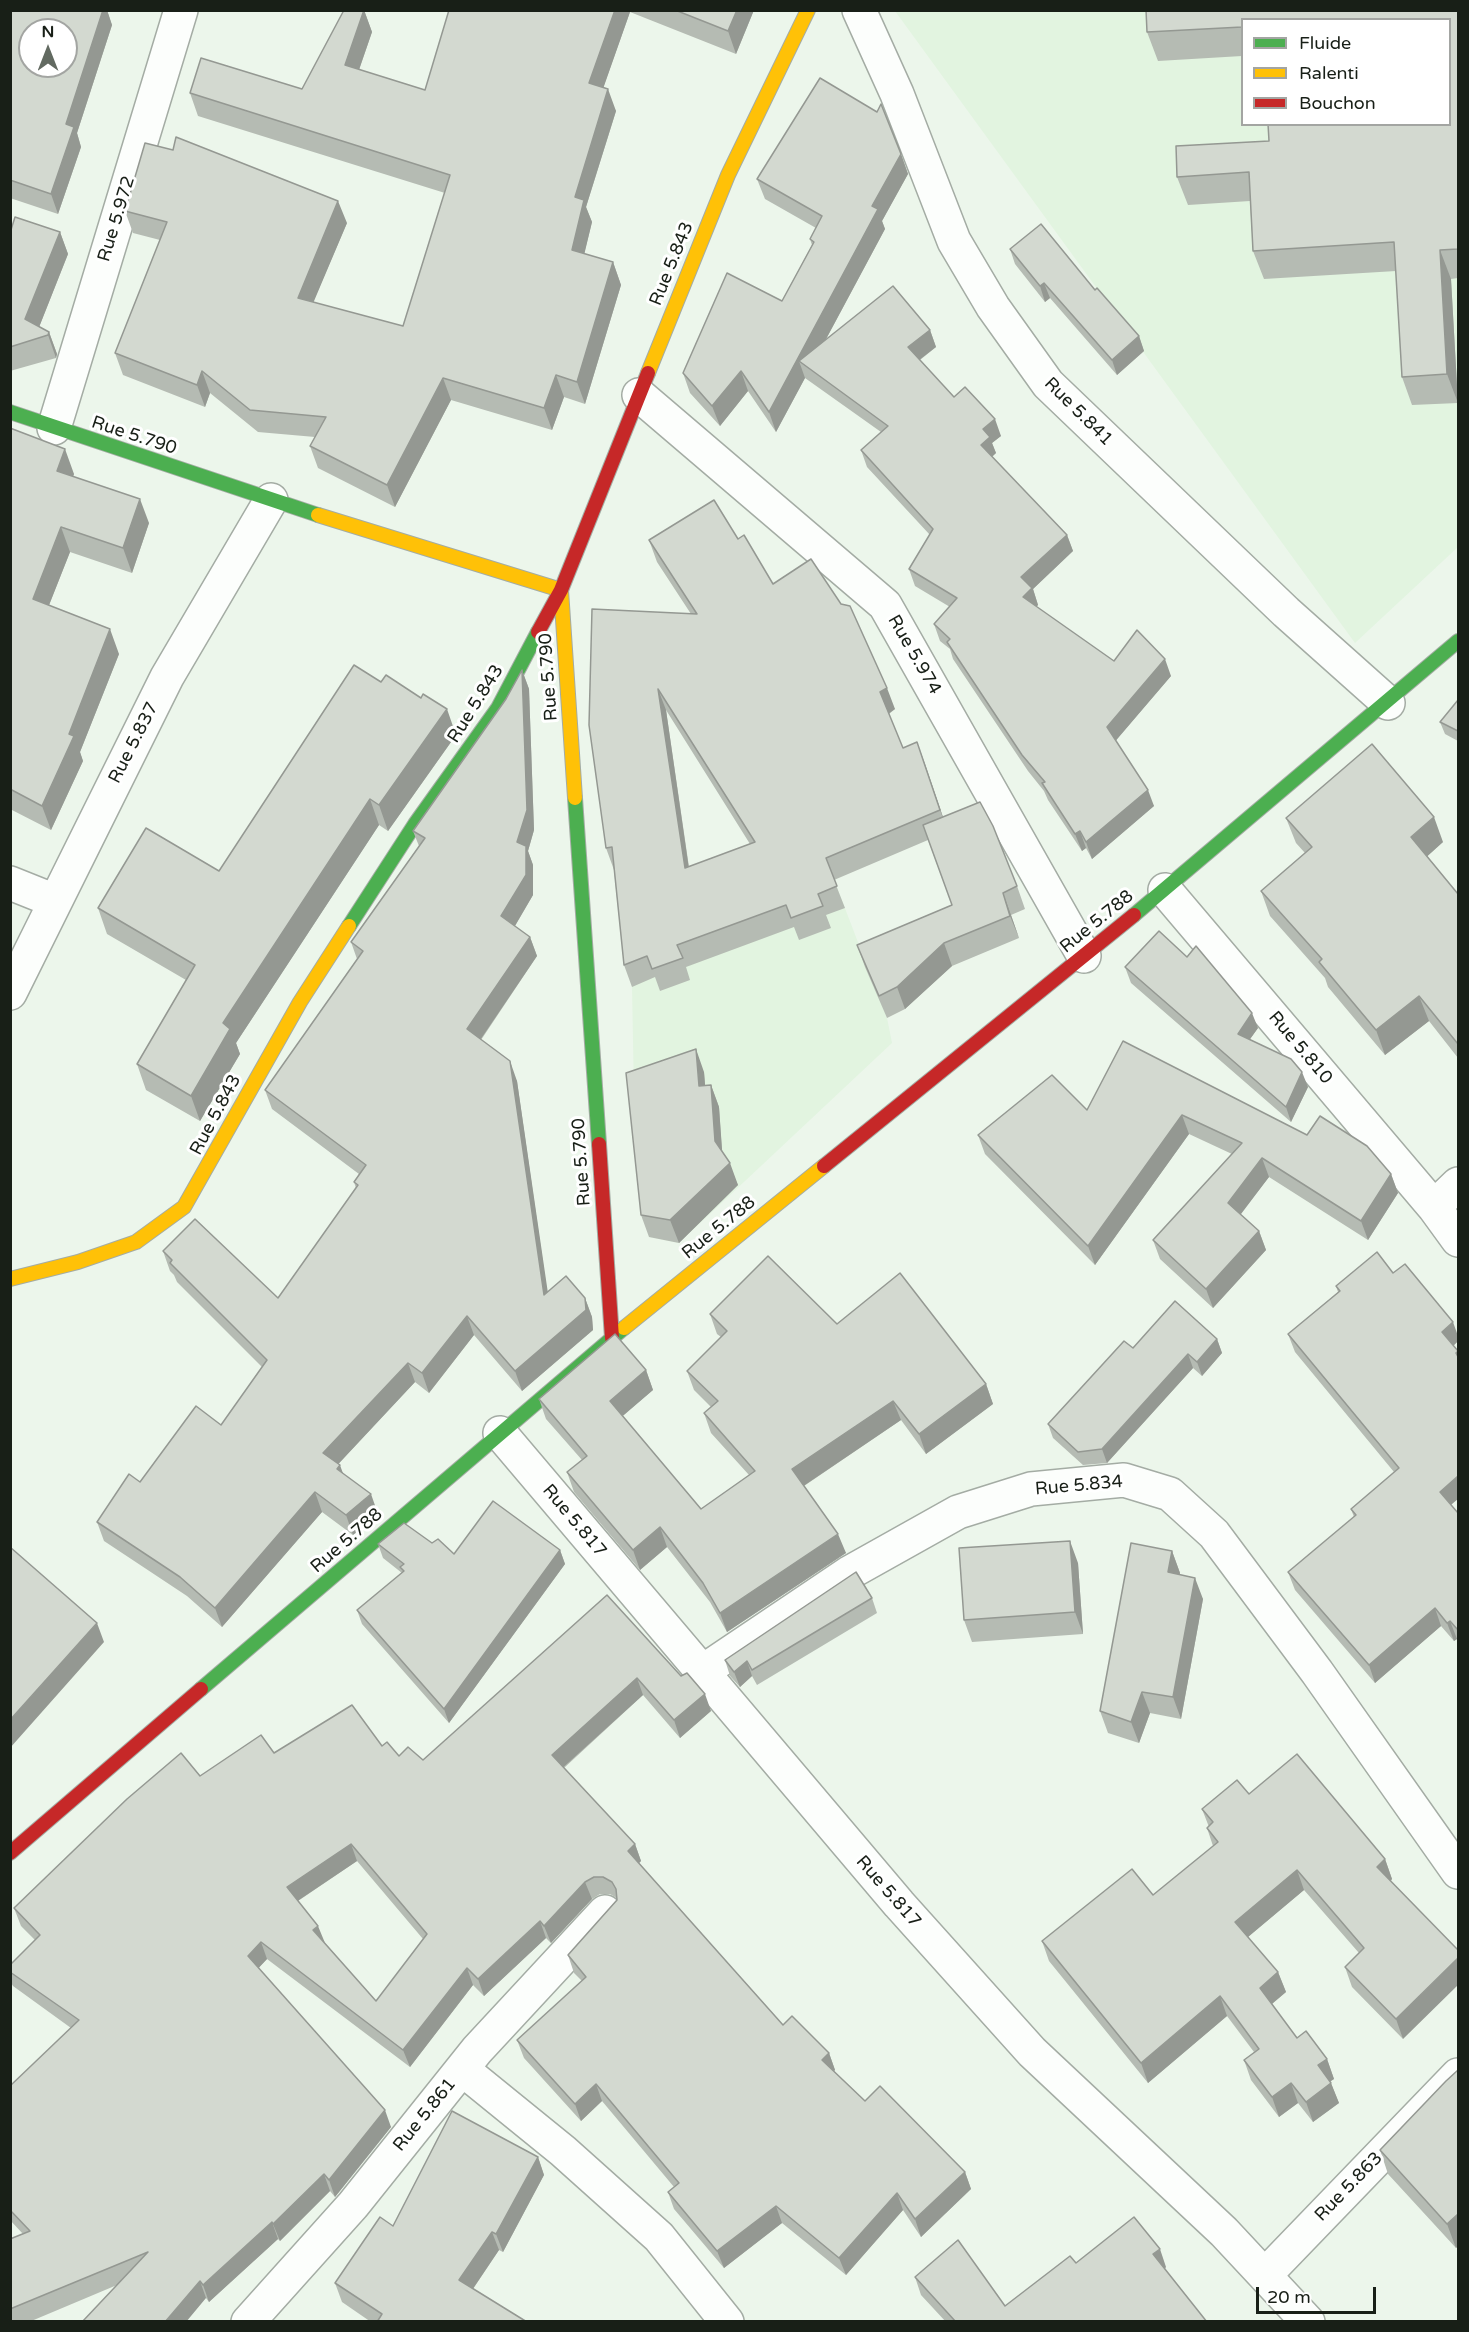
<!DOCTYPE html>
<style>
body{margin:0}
#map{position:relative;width:1469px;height:2332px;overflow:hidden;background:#ecf6eb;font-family:"Varela Round",sans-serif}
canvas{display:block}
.frame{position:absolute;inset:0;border:12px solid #181f17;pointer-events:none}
.legend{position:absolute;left:1241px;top:18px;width:210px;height:108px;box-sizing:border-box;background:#fff;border:2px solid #a3a5a2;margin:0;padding:8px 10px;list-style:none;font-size:18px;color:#181f17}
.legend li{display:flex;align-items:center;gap:12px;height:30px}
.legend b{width:30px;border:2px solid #a3a5a2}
.north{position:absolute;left:18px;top:18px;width:60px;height:60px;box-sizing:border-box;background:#fff;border:2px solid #a3a5a2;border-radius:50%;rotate:0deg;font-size:16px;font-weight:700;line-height:24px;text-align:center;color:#181f17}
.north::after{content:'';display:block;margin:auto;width:21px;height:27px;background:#626a61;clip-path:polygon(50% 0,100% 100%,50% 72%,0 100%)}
.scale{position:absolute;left:1256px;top:2287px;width:120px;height:27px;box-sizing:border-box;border:3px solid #181f17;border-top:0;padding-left:8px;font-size:18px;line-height:21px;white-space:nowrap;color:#181f17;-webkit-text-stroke:4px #fff;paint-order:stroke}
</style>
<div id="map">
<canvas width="1469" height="2332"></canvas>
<div class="frame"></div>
<ul class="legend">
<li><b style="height:8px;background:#4caf50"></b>Fluide</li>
<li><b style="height:8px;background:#ffc107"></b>Ralenti</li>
<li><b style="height:8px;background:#c62828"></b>Bouchon</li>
</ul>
<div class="north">N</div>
<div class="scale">20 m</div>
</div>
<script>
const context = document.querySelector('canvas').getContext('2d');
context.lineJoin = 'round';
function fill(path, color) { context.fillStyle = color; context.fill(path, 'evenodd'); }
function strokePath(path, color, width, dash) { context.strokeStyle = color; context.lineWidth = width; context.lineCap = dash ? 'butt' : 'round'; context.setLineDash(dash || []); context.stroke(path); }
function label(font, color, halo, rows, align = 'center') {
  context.font = font + ' "Varela Round",sans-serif'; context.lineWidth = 6; context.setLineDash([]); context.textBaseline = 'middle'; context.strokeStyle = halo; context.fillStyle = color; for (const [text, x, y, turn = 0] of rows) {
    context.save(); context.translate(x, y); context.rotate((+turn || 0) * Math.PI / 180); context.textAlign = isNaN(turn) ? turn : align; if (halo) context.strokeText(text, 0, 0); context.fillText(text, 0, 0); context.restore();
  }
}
const built = new Path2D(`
 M895,11H1458V547L1355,643ZM1242,20H1450V124H1242Z
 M820,843L887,1018L892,1043L679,1243L649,1237L634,1095L632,987L624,915Z`);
const street = new Path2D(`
 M859,10L897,94L954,241L993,307L1048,384L1286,612L1388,703
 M639,395L885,605L1084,956
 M54,428L181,10
 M10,883L55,901
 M1165,890L1434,1207
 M10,993L167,677L271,500
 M1458,1184L1434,1207L1458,1240
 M500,1433L899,1904L1032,2052L1224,2232L1308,2322
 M702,1672L849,1573L958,1512L1031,1489L1124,1480L1170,1494L1214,1534L1317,1672L1458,1872
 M462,2069L563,2151L659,2237L727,2322
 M1266,2274L1458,2075
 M248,2322L353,2205L477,2050L605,1912`);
const fast = new Path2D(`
 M10,412L318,515
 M575,798L599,1144
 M1134,915L1458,641
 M349,926L415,824L498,708L538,632
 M201,1689L624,1328`);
const slow = new Path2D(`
 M648,373L728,175L808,10
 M318,515L561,590L575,798
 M10,1279L78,1262L136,1242L184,1207L300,1002L349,926
 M624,1328L824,1166`);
const jam = new Path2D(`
 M538,632L561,590L648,373
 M599,1144L612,1338
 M824,1166L1134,915
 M10,1853L201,1689`);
const wall = new Path2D(`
 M10,10H107L112,25L77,133L81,147L58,214L10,198Z
 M364,10L372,32L359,70L425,90L449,10H754L736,54L630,12L603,88L616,111L586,207L592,222L584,254L613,262L621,285L585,404L564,397L552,430L451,400L395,507L318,468L310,446L315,437L258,432L210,393L205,407L123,375L115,353L160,240L133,233L125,211L347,223L313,302L403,326L445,193L198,116L190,93L302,89Z
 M1146,10H1458V278L1451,279L1458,403L1412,405L1402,377L1396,271L1264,279L1253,251L1250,201L1188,205L1177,177L1176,146L1269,141L1268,124H1449V20H1242V56L1158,61L1147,32Z
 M901,154L908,174L882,221L885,229L825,341L930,330L936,347L920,360L954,397L1001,436L992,443L996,453L992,457L1067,535L1073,551L1033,589L1038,605L1036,607L1114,661L1171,676L1115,741L1154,806L1092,859L1086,848L1082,851L1048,800L1044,791L1028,771L953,659L950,649L940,641L934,624L950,607L915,586L909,569L930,535L867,467L861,450L881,432L805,378L776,432L748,391L720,426L690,393L683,373L782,301L812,245L810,239L816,228L765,199L757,179Z
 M60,232L68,254L39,327L49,332L57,354L56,358L10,371V233Z
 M1010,249L1095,290L1139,336L1144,351L1117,375L1050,298L1045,302L1015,264Z
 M10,428L74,474L73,476L149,523L132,573L70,552L49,605L119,654L80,752L83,761L51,830L10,809Z
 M738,539L773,584L895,709L889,714L903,748L917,742L943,817L1017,886L1025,909L1011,915L1019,938L952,966L905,1009L887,1018L865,967L857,945L952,905L928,840L834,880L845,908L826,915L831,928L799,940L794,927L686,967L690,980L660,991L655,977L632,987L624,965L614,870L606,848L589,725L691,614L657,562L649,540ZM666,710L750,844L689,867Z
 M522,670L529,689L534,830L528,851L533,865V895L515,926L530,937L537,956L481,1040L517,1081L547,1291L585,1298L592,1317L593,1330L522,1391L474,1335L429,1393L415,1382L338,1464L343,1473L378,1514L353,1535L322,1512L222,1627L187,1596L104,1541L97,1522L140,1482L221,1425L262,1367L177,1282L174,1275L170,1271L163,1251L278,1298L356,1188L354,1182L359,1174L272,1109L265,1090L357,959L351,942L419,846L413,831L506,699Z
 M1458,700V741L1445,734L1440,722Z
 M456,735L388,831L379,825L236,1043L240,1054L200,1121L146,1090L137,1064L186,980L107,934L98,908L219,871Z
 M1286,818L1443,842L1427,856L1458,894V1058L1429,1021L1385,1055L1328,987L1325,978L1270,916L1261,891L1305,853L1296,843Z
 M1125,967L1258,1028L1250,1039L1308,1087L1291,1122L1131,983Z
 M1123,1041L1307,1135L1391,1174L1398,1193L1368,1240L1269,1177L1240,1214L1259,1231L1266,1250L1213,1308L1160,1259L1153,1240L1232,1154L1189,1134L1095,1265L985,1154L978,1135L1087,1110Z
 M704,1072L705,1085H711L719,1107L722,1152L738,1185L679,1243L649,1237L641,1215Z
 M1393,1273L1458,1336V1341L1453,1346L1451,1505L1458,1513V1640L1457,1639L1454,1641L1441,1626L1375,1683L1295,1590L1288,1572L1354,1517L1351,1509L1394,1472L1295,1352L1288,1334L1338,1292L1336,1286Z
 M710,1314L837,1324L986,1384L993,1404L926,1454L901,1420L804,1486L846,1553L727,1632L710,1602L667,1547L640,1570L574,1492L567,1472L582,1460L546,1419L539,1399L646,1370L653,1390L622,1416L701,1509L749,1475L711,1433L704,1413L711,1407L694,1390L687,1371L721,1337L717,1334Z
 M1217,1339L1222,1353L1202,1376L1193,1368L1107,1463L1083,1465L1053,1438L1048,1424L1133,1348Z
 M432,1543L454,1554L560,1550L565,1564L449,1723L362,1624L357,1610L402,1573L383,1558L378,1544Z
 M1172,1551L1180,1573L1179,1575L1203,1599L1181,1719L1150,1713L1139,1743L1108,1733L1100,1711Z
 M1078,1563L1083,1634L972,1642L964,1620Z
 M607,1595L711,1711L680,1738L643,1695L564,1768L635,1844L641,1861L639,1863L783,2025L829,2053L835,2070L834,2071L865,2101L965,2172L971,2189L921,2237L903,2210L846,2275L782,2223L724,2268L674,2209L668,2192L674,2187L602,2101L581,2121L524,2058L517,2040L582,1981L574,1973L568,1955L617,1900V1898L610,1894H600L592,1899L551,1943L546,1938L484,1996L473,1985L410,2067L267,1959L258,1968L391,2127L335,2197L330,2191L280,2241L278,2239L209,2302L206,2298L117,2285L29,2322H10V2239L23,2234L10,2220V2086L71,2028L13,1986L10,1981V1965L35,1940L21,1926L14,1908L200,1776L274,1753L382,1746L399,1756L423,1760ZM357,1861L423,1939L376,2001L325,1943L298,1901Z
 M872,1598L877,1613L757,1685L752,1676L740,1687L730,1676L725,1660Z
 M1249,1794L1385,1859L1392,1879L1391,1881L1403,2039L1352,1987L1345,1967L1359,1953L1304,1890L1248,1937L1278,1972L1286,1992L1272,2004L1297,2038L1327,2059L1334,2079L1330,2081L1339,2103L1313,2122L1298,2103L1279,2117L1251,2080L1244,2060L1254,2052L1227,2016L1148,2083L1049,1961L1042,1941L1153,1895L1213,1846L1207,1828L1209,1827L1202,1809Z
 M1458,2070V2246L1456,2248L1388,2174L1380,2150Z
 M538,2157L544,2175L503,2252L499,2250L473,2289L527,2322H371L342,2302L335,2283L393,2226Z
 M1076,2263L1166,2267L1165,2269L1207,2322H946L921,2295L915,2277L1005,2306Z`);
const shadedWall = new Path2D(`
 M103,10H107L112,25L77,133L81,147L58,214L51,194L66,124Z
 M364,10L372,32L353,87L345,65Z
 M615,10H630V12L597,106L589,83Z
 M737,10H754L736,54L728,31Z
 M608,89L616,111L586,207L592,222L580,272L572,250L575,197Z
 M901,154L908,174L882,221L885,229L810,369L799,361L805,378L776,432L769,412L872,206Z
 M338,201L347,223L306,320L298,298Z
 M60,232L68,254L34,340L25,319Z
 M1440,250L1451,279L1458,403L1447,374Z
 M613,262L621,285L585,404L577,382Z
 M1044,283L1050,298L1045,302L1040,286Z
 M930,330L936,347L914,364L908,347Z
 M49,332L57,354L56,358L48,335Z
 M1139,336L1144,351L1117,375L1112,360Z
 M202,371L210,393L205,407L197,385Z
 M741,371L748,391L720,426L712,406Z
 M556,375L564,397L552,430L544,408Z
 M443,378L451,400L395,507L387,485Z
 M995,419L1001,436L992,443L996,453L987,461L981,445L983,429Z
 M65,449L74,474L66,495L57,471Z
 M140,499L149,523L132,573L123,548Z
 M61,527L70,552L42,623L33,599Z
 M1067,535L1073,551L1033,589L1038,605L1029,614L1023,597L1021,577Z
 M110,629L119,654L80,752L83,761L51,830L42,806L69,734Z
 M1165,659L1171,676L1113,744L1107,727Z
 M522,670L529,689L534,830L528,851L533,865V895L509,936L501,916L517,842Z
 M887,688L895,709L888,714L880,692Z
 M658,689L666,710L692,890L685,868Z
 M447,709L456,735L388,831L379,805Z
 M917,742L925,764L948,832L940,810Z
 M1148,790L1154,806L1092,859L1086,842Z
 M370,799L379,825L236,1043L240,1054L200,1121L191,1096L223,1023Z
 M1434,817L1443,842L1421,862L1411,837Z
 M1080,831L1086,848L1082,851L1075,834Z
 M1003,893L1011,915L1019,938L1010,916Z
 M530,937L537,956L474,1049L467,1029Z
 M944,943L952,966L905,1009L897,987Z
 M1419,996L1429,1021L1385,1055L1376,1030Z
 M1252,1013L1258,1028L1243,1049L1238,1034Z
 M696,1049L704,1072L707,1108L699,1086Z
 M510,1061L517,1081L551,1314L544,1295Z
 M1302,1072L1308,1087L1291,1122L1286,1107Z
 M711,1085L719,1107L723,1163L715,1141Z
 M1182,1115L1189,1134L1095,1265L1088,1246Z
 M1262,1158L1269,1177L1235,1222L1228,1203Z
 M730,1163L738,1185L679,1243L670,1220Z
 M1391,1174L1398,1193L1368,1240L1361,1221Z
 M1259,1231L1266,1250L1213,1308L1206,1289Z
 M585,1298L592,1317L593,1330L522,1391L515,1371Z
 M467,1316L474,1335L429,1393L422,1373Z
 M1453,1322L1458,1336V1341L1449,1350L1442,1332Z
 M1217,1339L1222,1353L1202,1376L1197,1362Z
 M1188,1354L1193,1368L1107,1463L1102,1449Z
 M408,1363L415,1382L330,1473L323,1453Z
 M646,1370L653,1390L617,1421L610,1401Z
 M986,1384L993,1404L926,1454L919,1434Z
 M893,1401L901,1420L799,1489L792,1469Z
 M340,1465L347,1485L337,1469Z
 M1458,1476V1499L1446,1509L1440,1492Z
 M315,1492L322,1512L222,1627L215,1608Z
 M371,1494L378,1514L353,1535L346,1515Z
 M660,1527L667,1547L640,1570L633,1550Z
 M838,1534L846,1553L727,1632L720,1613Z
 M1070,1541L1078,1563L1083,1634L1075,1612Z
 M560,1550L565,1564L449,1723L444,1709Z
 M1172,1551L1180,1573L1176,1594L1168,1572Z
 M1195,1578L1203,1599L1181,1719L1173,1697Z
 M1435,1608L1441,1626L1375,1683L1369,1665Z
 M1450,1621L1457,1639L1454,1641L1447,1623Z
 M97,1623L104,1642L10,1748V1720Z
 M747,1661L752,1676L740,1687L734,1672Z
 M637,1678L643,1695L558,1772L552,1755Z
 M1142,1692L1150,1713L1139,1743L1131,1722Z
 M705,1694L711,1711L680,1738L674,1720Z
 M351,1844L357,1861L293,1904L287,1887Z
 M635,1844L641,1861L634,1868L628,1851Z
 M1385,1859L1392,1879L1384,1887L1377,1867Z
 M1297,1870L1304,1890L1242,1942L1235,1922Z
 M585,1882L592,1899L551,1943L544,1926Z
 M540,1921L546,1938L484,1996L478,1979Z
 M318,1926L325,1943L313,1930Z
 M261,1942L267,1959L254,1973L248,1956Z
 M1458,1958V1985L1403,2039L1396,2019Z
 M467,1968L473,1985L410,2067L403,2050Z
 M1278,1972L1286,1992L1267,2008L1260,1988Z
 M1220,1996L1227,2016L1148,2083L1141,2063Z
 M829,2053L835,2070L828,2077L822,2060Z
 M1327,2059L1334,2079L1325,2085L1318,2065Z
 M1291,2083L1298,2103L1279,2117L1272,2097Z
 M1331,2083L1339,2103L1313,2122L1306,2102Z
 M596,2084L602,2101L581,2121L575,2104Z
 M385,2110L391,2127L335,2197L329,2180Z
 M538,2157L544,2175L503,2252L496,2234Z
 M965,2172L971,2189L921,2237L915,2219Z
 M324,2174L330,2191L280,2241L273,2224Z
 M897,2193L903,2210L846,2275L839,2258Z
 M776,2206L782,2223L724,2268L717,2251Z
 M1458,2214V2246L1456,2248L1447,2224Z
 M272,2222L278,2239L209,2302L203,2285Z
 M492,2232L499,2250L466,2299L459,2280Z
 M1160,2249L1166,2267L1160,2272L1153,2254Z
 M200,2281L206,2298L186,2322H165Z`);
const building = new Path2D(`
 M10,10H103L66,124L74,127L51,194L10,180ZM30,30H66V66H30Z
 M344,10H364L345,65L425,90L449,10H615L589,83L608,89L575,197L584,200L572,250L613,262L577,382L556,375L544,408L443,378L387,485L310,446L326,417L250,410L202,371L197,385L115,353L167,222L125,211L145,143L173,150L176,137L338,201L298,298L403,326L450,175L190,93L201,58L302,89Z
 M675,10H737L728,31Z
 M1146,10H1458V249L1440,250L1447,374L1402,377L1394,242L1253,251L1249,172L1177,177L1176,146L1269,141L1268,124H1449V20H1242V27L1147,32Z
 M820,78L877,112L881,104L901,154L872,206L878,209L769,412L741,371L712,406L683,373L727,273L782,301L814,242L810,239L822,216L757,179Z
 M15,217L60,232L25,319L49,332L48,335L10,347V233Z
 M1041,224L1095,290L1097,288L1139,336L1112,360L1044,283L1040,286L1010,249Z
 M893,286L930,330L908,347L954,397L965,387L995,419L983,429L990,437L981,445L1067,535L1021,577L1032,588L1023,597L1114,661L1137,630L1165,659L1107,727L1148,790L1086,842L1080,831L1075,834L1042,783L1045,782L1022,755L947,642L950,639L934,624L957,598L909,569L933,529L861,450L888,426L799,361Z
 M10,428L65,449L57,471L140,499L123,548L61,527L33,599L110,629L69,734L74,736L42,806L10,789Z
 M714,500L738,539L744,535L773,584L811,559L841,604L850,606L887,688L880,692L903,748L917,742L940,810L826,858L837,886L818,894L823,906L791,918L786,905L677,945L683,958L652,969L647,956L624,965L612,847L606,848L589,725L592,609L697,614L649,540ZM658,689L755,842L685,868Z
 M354,665L381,682L386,675L421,698L423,694L447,709L379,805L370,799L223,1023L230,1029L191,1096L137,1064L195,965L98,908L146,828L219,871Z
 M522,670L527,810L517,842L526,846V875L501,916L530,937L467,1029L510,1061L544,1295L566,1276L585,1298L586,1310L515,1371L467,1316L422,1373L408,1363L323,1453L340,1465L337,1469L371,1494L346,1515L315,1492L215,1608L180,1577L97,1522L129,1474L140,1482L196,1406L221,1425L267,1360L170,1263L172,1260L163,1251L195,1219L278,1298L358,1185L354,1182L366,1165L265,1090L363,951L351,942L425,838L413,831L506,699Z
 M1458,700V731L1440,722Z
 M1372,744L1434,817L1411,837L1458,894V1044L1419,996L1376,1030L1319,962L1322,959L1261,891L1312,847L1286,818Z
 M980,802L993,826L1017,886L1003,893L1010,916L944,943L897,987L879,996L857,945L952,905L923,825Z
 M1159,931L1187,957L1196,946L1252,1013L1238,1034L1291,1059L1302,1072L1286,1107L1125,967Z
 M1123,1041L1307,1135L1320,1116L1367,1146L1391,1174L1361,1221L1262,1158L1228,1203L1259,1231L1206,1289L1153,1240L1242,1143L1182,1115L1088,1246L978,1135L1052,1075L1087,1110Z
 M696,1049L699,1086L711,1085L715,1141L730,1163L670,1220L641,1215L626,1073Z
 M1377,1252L1393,1273L1405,1264L1453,1322L1442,1332L1458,1351L1456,1353L1458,1357V1476L1440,1492L1458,1513V1630L1450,1621L1447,1623L1435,1608L1369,1665L1288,1572L1356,1515L1351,1509L1399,1468L1288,1334L1340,1291L1336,1286Z
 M768,1256L837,1324L900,1273L986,1384L919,1434L893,1401L792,1469L838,1534L720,1613L703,1583L660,1527L633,1550L567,1472L587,1456L539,1399L615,1334L646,1370L610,1401L701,1509L755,1471L704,1413L718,1401L687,1371L727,1331L710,1314Z
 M1175,1301L1217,1339L1197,1362L1188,1354L1102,1449L1078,1452L1048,1424L1124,1341L1133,1348Z
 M493,1501L560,1550L444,1709L357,1610L404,1571L400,1567L404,1564L378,1544L404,1523L432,1543L438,1539L454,1554Z
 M1070,1541L1075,1612L964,1620L959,1548Z
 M1131,1543L1172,1551L1168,1572L1195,1578L1173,1697L1142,1692L1131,1722L1100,1711Z
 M10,1547L97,1623L10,1720Z
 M856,1572L872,1598L752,1670L747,1661L734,1672L725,1660Z
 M607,1595L681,1676L687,1673L705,1694L674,1720L637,1678L552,1755L635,1844L628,1851L783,2025L792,2016L829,2053L822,2060L865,2101L880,2086L965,2172L915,2219L897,2193L839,2258L776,2206L717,2251L668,2192L679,2183L596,2084L575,2104L517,2040L586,1977L568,1955L617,1900L616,1889L612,1882L603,1877H594L585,1882L544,1926L540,1921L478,1979L467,1968L403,2050L261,1942L248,1956L385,2110L329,2180L324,2174L273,2224L272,2222L203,2285L200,2281L165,2322H82L148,2252L10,2309V2239L30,2231L10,2210V2086L79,2020L10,1972V1965L40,1935L14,1908L127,1799L181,1753L200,1776L261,1735L274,1753L352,1705L382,1746L387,1742L399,1756L408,1747L423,1760ZM351,1844L427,1934L376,2001L313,1930L318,1926L287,1887Z
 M1297,1754L1385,1859L1377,1867L1458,1950V1958L1396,2019L1345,1967L1364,1948L1297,1870L1235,1922L1278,1972L1260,1988L1297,2038L1306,2031L1327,2059L1318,2065L1331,2083L1306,2102L1291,2083L1272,2097L1244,2060L1259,2049L1220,1996L1141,2063L1042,1941L1132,1869L1153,1895L1218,1842L1207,1828L1213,1822L1202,1809L1237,1780L1249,1794Z
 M1458,2070V2214L1447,2224L1380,2150L1446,2081Z
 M452,2111L538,2157L496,2234L492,2232L459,2280L527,2322H377L382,2314L335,2283L380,2217L393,2226Z
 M1134,2217L1160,2249L1153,2254L1207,2322H956L915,2277L958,2240L1005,2306L1070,2256L1076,2263Z`);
const streetNames = [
 ["Rue 5.972",117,219,-73],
 ["Rue 5.843",672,264,-68],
 ["Rue 5.841",1078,412,45],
 ["Rue 5.790",134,436,18],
 ["Rue 5.974",914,655,60],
 ["Rue 5.790",549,677,-94],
 ["Rue 5.843",476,704,-58],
 ["Rue 5.837",134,743,-63],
 ["Rue 5.788",1097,922,-39],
 ["Rue 5.810",1300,1048,50],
 ["Rue 5.843",216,1115,-62],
 ["Rue 5.790",582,1162,-94],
 ["Rue 5.788",719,1228,-39],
 ["Rue 5.834",1079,1486,-5],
 ["Rue 5.817",574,1521,50],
 ["Rue 5.788",347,1541,-41],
 ["Rue 5.817",888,1892,49],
 ["Rue 5.861",425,2115,-51],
 ["Rue 5.863",1349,2187,-46]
];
fill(built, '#e2f4e0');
strokePath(street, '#a4aca4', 36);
strokePath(fast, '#a4aca4', 16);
strokePath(slow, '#a4aca4', 16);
strokePath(jam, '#a4aca4', 16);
strokePath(street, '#fcfefc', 33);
strokePath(fast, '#4caf50', 14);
strokePath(slow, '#ffc107', 14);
strokePath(jam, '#c62828', 14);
fill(wall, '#b5bbb3');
fill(shadedWall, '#949892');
fill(building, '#d3d9d0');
strokePath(building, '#949892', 1.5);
label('18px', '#181f17', '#fff', streetNames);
</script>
